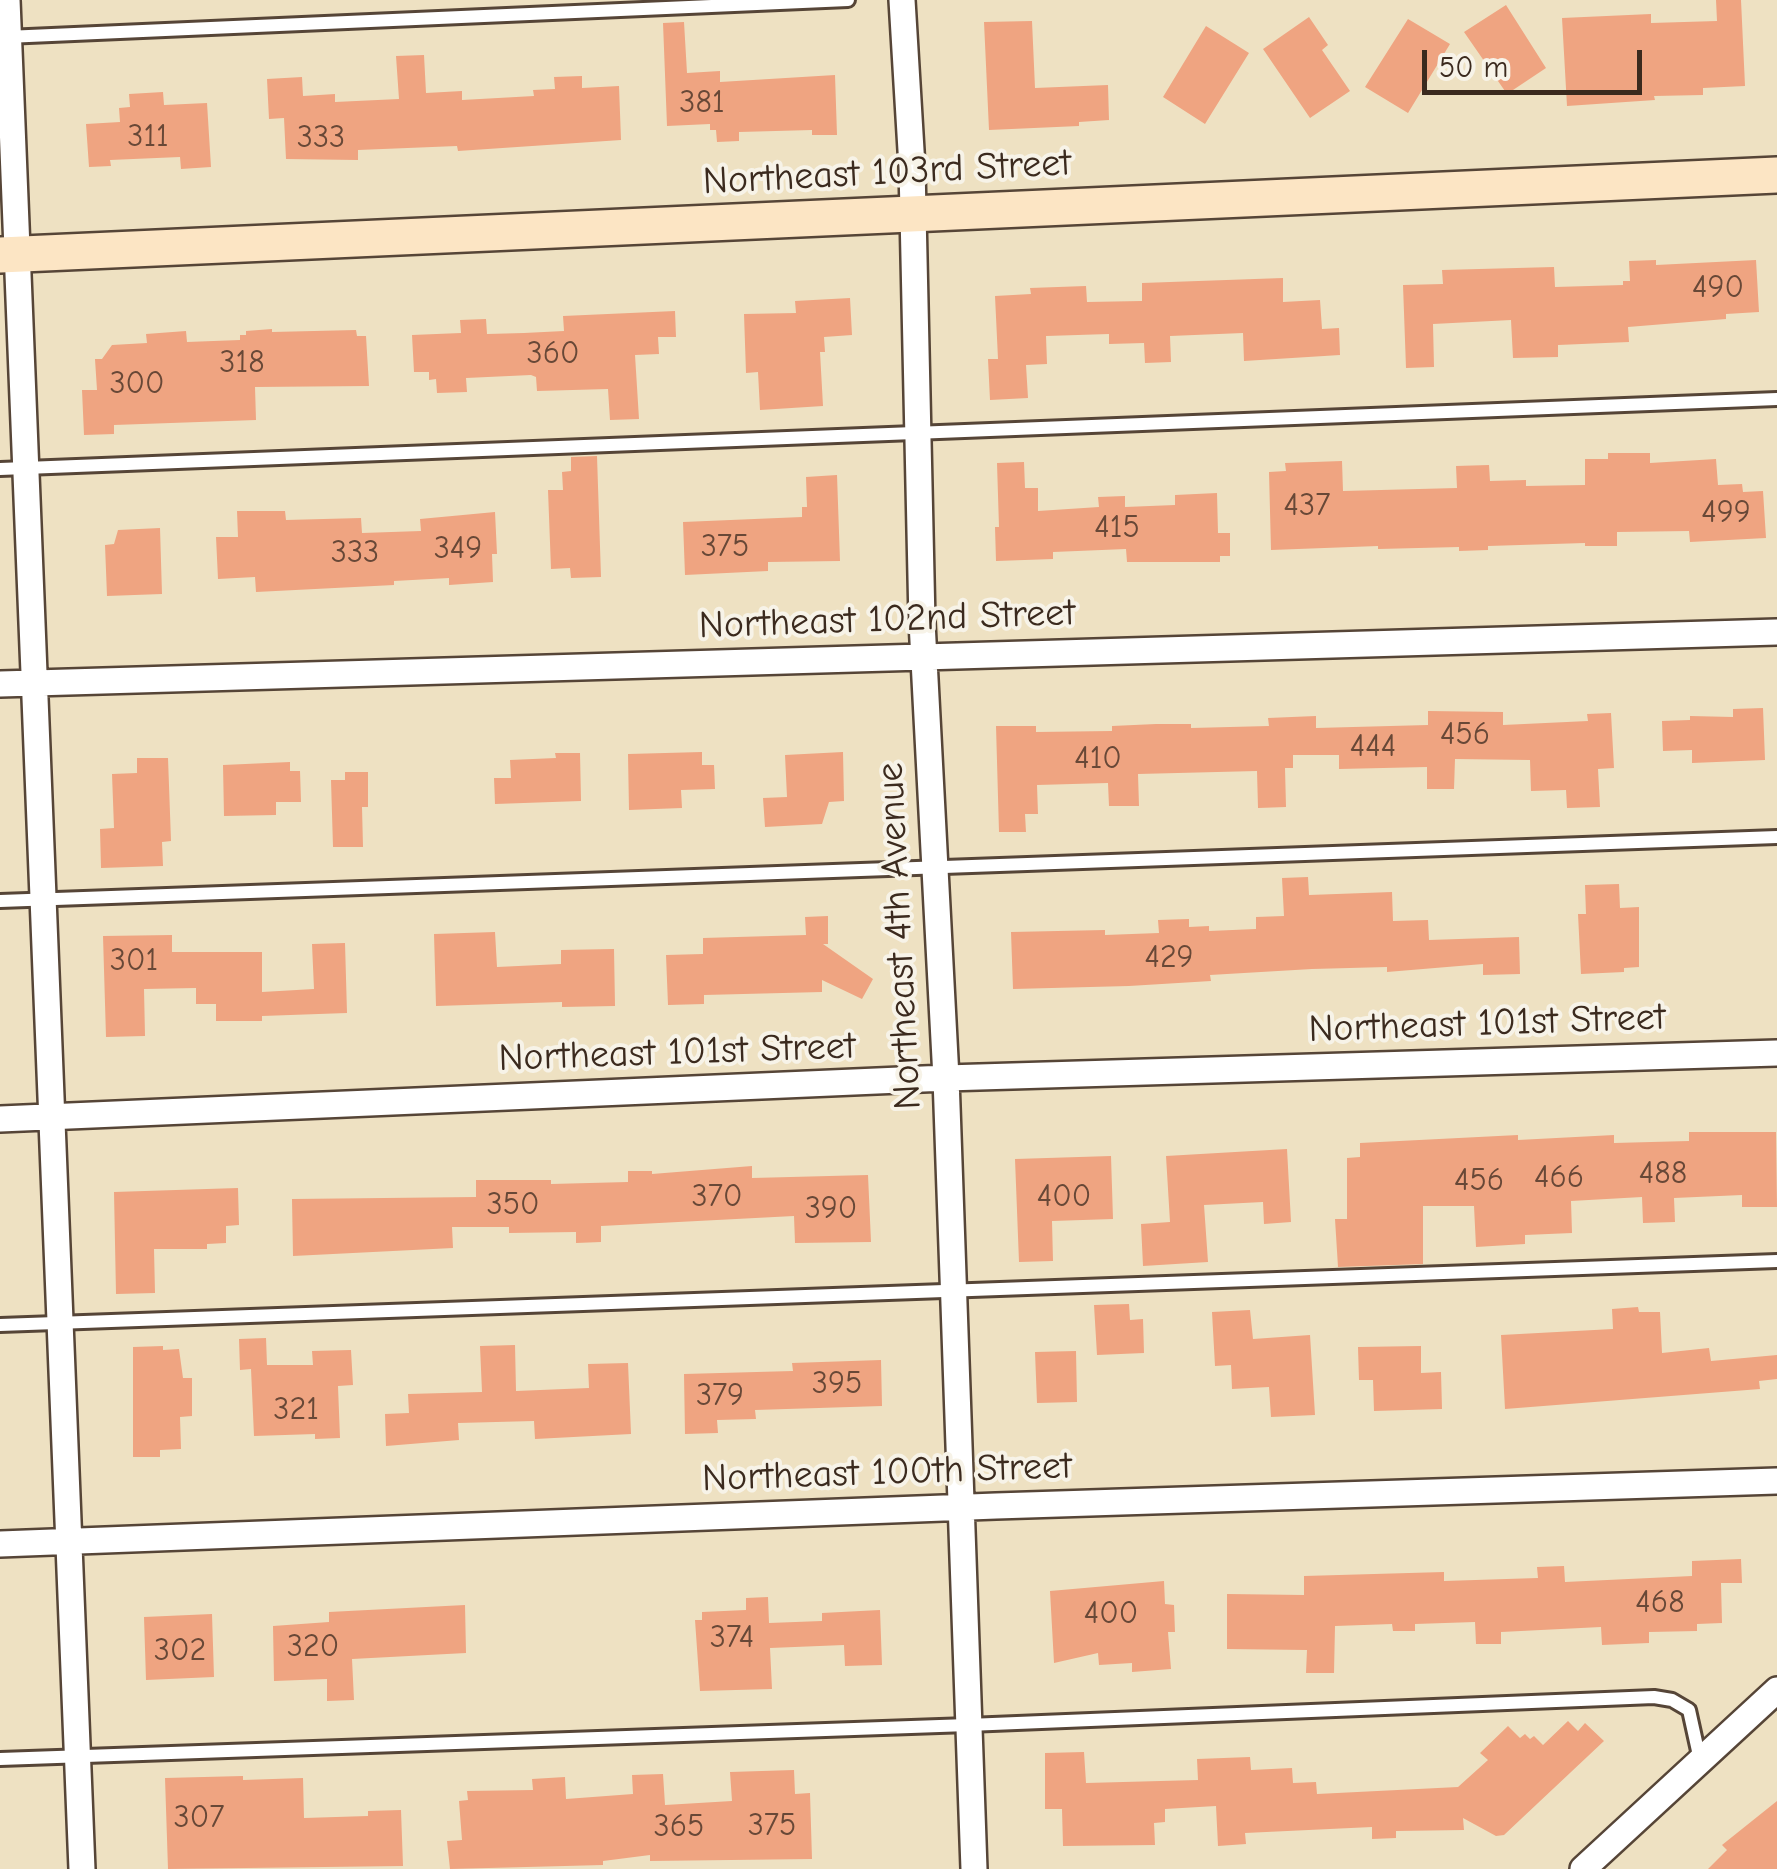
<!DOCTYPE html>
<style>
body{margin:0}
#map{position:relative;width:1777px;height:1869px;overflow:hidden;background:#eee1c2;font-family:"Comic Neue",sans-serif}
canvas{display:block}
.scale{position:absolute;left:1422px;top:50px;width:220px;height:45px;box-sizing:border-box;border:5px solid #3b2a1e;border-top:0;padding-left:12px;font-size:30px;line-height:35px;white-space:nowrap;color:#3b2a1e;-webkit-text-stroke:8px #f7f3e8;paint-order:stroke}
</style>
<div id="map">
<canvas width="1777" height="1869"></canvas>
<div class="scale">50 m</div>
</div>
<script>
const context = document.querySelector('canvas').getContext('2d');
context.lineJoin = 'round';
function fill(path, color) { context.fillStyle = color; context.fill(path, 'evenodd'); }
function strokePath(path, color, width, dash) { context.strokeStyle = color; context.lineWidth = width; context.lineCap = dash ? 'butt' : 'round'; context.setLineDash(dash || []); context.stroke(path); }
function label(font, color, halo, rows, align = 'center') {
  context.font = font + ' "Comic Neue",sans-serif'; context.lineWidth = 8; context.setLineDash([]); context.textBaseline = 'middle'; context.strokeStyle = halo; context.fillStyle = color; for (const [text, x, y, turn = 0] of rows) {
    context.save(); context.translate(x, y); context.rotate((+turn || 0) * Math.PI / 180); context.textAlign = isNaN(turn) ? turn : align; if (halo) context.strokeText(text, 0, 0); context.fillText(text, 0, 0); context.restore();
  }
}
const building = new Path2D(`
 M1716,0H1741L1745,86L1703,88V95L1654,96L1655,100L1567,106L1562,18L1651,14V23L1717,21Z
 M1506,5L1546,68L1507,94L1464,32Z
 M1309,17L1328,45L1322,50L1350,91L1310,118L1263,49Z
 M1408,19L1450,44L1408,113L1365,87Z
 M1032,21L1035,88L1108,85L1109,120L1079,122V126L989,130L984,22Z
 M684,22L687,73L720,71V82L835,75L837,135H812V130L739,132V141L717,142L716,130H710V124L667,126L663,23Z
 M1206,26L1249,53L1205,124L1163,97Z
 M424,55L426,93L462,91V100L534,96L533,90L555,89L554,77L582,76V88L619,86L621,140L458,151L457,146L358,150V160L286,159L284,118L269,119L267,79L302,77L303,96L335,94V102L399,99L396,56Z
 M163,92L164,105L207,103L211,167L181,169L180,157L110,160L111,166L89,167L86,124L120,122L119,108L130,107L129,94Z
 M1656,260V265L1756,260L1759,312L1726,314V319L1628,327L1629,342L1558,345V357L1513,358L1511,320L1433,324L1434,367L1406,368L1403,285L1443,284L1442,270L1554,267L1555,287L1623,285V281H1630L1629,261Z
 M1283,278V302L1320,300L1322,329L1339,328L1340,355L1244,361L1243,333L1170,336L1171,362L1145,363L1144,343L1109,344V334L1046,336L1047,364L1026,365L1028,398L990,400L988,359H998L995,296L1031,294L1030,288L1086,286L1087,302L1142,301V283Z
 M850,298L852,335L824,337L825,352H820L823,406L760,410L758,372L746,373L744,314L796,313L795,301Z
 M675,311L676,337H658L659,354L635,355L639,419L610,420L608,389L537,391L536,377L531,375L466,378L467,392L437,393L436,379L429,380V372H414L412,335L461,333L460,320L486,319L487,334L524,333L564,331L563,316Z
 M272,329V332L356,330L357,336H366L369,386L255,387L256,420L114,425V434L84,435L82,390H97L95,359H102L112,345L147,343L146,334L186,331L187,342L240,340V335H246V331Z
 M1608,453H1650V463L1716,459L1718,485L1742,484L1743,492L1763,491L1766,538L1690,542L1689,531L1617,532V546H1585V543L1488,546V550L1459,551V547L1378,549V546L1271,550L1269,472L1286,471L1285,463L1342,461L1343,491L1457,488L1456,466L1489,465L1490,481L1526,480V486L1585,485V459H1608Z
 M597,456L601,577L571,578L570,568L551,569L548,490H563L562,472L571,471V457Z
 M1024,462L1025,488H1038V511L1099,507L1098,497L1125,496V507L1175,505V495L1217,493L1218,533H1230V556H1220V562H1127L1126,549L1053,552V559L996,561L995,527H999L997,463Z
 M837,475L840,561L768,562V571L685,575L683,522L802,517V507H807L806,477Z
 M237,511H285L286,520L361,518L362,533L421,531L420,519L495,512L497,554H492L493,582L449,585V578L394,581V585L256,592L255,577L218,579L216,537H238Z
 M160,528L162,594L107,596L105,545L114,544L118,530Z
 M1763,708L1765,760L1692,763V750L1663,751L1662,721L1690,720V716L1733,717V709Z
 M1428,711L1503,712V725L1588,721L1587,714L1611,713L1614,768L1598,769L1600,807L1567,808L1566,790L1531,791L1530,760L1455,759L1454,789H1427V767L1339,769V755H1293V768H1285L1286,807L1258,808L1257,771L1138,774L1139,806H1109L1108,783L1037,785L1038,814H1025L1026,832H999L996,726H1036V732L1112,731V726L1156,724H1191V728L1269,726L1268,718L1316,716V728L1428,725Z
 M702,752V765H714L715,789L681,790L682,808L629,810L628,754Z
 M843,752L844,801L829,802L822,824L765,827L763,798L787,797L785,755Z
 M555,753H580L581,801L495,804L494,778H511L510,760L556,758Z
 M137,758H168L171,841L162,842L163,866L101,868L100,829L114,828L112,774L137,773Z
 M290,762V771H300L301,802H276V815L224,816L223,765Z
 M345,772H368V807H362L363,847H333L331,780H345Z
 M1308,877L1309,895L1392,892L1393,921L1428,920L1429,940L1519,937L1520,974L1483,975V964L1387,972V967L1312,969L1210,975L1211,981L1129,986L1013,989L1011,932L1105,930V935L1159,933L1158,920L1189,919V927L1209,926V931L1256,929V917L1284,916L1282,878Z
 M1619,884L1620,908L1639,907V967L1624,968V972L1581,974L1578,914H1586L1585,885Z
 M828,916V944H823L873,979L862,999L822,980V992L704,995V1004L668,1005L666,955L703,954V938L806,935L805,917Z
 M495,932L497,967L561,964V950L614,949L615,1006L562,1007V1002L436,1006L434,934Z
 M172,935V952H262V992L314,989L312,944L345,943L347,1013L262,1016V1021H216V1004H196V988L144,989L145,1036L106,1037L103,936Z
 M1689,1132H1776L1777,1207H1742V1195L1674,1198L1675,1222L1643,1223L1642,1197L1571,1201L1572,1233L1525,1235V1244L1476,1247L1474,1206H1423V1264L1338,1267L1335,1219H1347V1158L1360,1157V1143L1518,1135V1140L1614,1135V1143L1689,1141Z
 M1287,1149L1291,1222L1264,1224L1263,1202L1204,1205L1208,1262L1143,1266L1141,1224L1170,1222L1166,1156Z
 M1111,1156L1113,1219L1052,1221L1053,1261L1019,1262L1015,1159Z
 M752,1166V1178L868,1175L871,1242L795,1243L794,1216L601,1226V1242L576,1243V1232L509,1233V1227H452L453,1248L293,1256L292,1199L476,1197V1180H551V1184L628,1182V1171H652V1174Z
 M238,1188L239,1225L226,1226V1243L207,1244V1249H154L155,1293L116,1294L114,1192Z
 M1129,1304L1130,1320L1143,1319L1144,1353L1097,1355L1094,1305Z
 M1638,1307L1639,1312H1660L1662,1353L1709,1348L1711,1361L1777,1355V1379L1759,1381L1760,1389L1505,1409L1501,1335L1613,1329L1612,1309Z
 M1250,1310L1253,1339L1310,1335L1315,1415L1271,1417L1269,1387L1232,1389L1231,1365L1215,1366L1212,1312Z
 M266,1338L267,1365H313L312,1351L351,1350L353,1385L338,1386L340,1438L315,1439V1434L254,1436L251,1369L240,1370L239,1339Z
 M515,1345L516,1391L589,1388L588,1364L628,1363L631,1434L535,1439L534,1421L458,1423L459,1440L386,1446L385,1414L409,1413L408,1394L482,1392L480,1346Z
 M163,1346V1350L179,1349L183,1378H192V1416L180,1417L181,1449L160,1450V1457H133V1347Z
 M1421,1346V1373L1441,1372L1442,1409L1374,1411L1373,1380H1359L1358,1347Z
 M1076,1351L1077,1402L1037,1403L1035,1352Z
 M881,1360L882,1406L755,1410L756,1419L717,1420L718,1433L685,1434L684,1374L793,1371L792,1363Z
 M1741,1559L1742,1583H1721L1722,1623L1697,1624V1631L1649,1632V1643L1602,1645L1601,1627L1501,1632V1644H1476L1475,1622L1415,1624V1631H1393L1392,1624L1335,1626L1334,1673H1306L1307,1650L1227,1649V1594L1304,1595V1576L1444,1572V1581L1538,1578L1537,1567L1564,1566L1565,1582L1692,1576V1561Z
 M1164,1581L1165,1604L1174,1605L1175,1632H1168L1171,1669L1132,1672V1663L1099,1665L1098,1653L1054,1663L1050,1591Z
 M768,1597L769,1623L822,1621V1613L880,1610L882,1665L845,1666L844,1645L770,1648L772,1689L700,1691L695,1620H702V1612L746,1610V1598Z
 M465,1605L466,1653L352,1659L354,1700L327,1701V1679L274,1681L273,1626L329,1622V1612Z
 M212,1614L214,1677L146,1680L144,1617Z
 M1568,1721L1578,1731L1585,1723L1604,1741L1504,1835L1496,1836L1463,1818L1464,1830L1396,1831V1838L1372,1839V1827L1245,1833L1246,1844L1218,1846L1216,1806L1165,1809V1822L1154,1823L1155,1845L1063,1846L1062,1809H1045V1753L1084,1752L1086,1783L1198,1780L1197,1759L1250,1757L1251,1770L1292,1768L1293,1783L1316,1782L1317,1794L1458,1787L1488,1760L1480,1753L1508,1726L1520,1738L1525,1734L1530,1739L1534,1736L1543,1745Z
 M794,1770L795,1794L810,1793L812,1859L650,1861V1855L603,1861V1865L450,1869L447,1841L462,1840L459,1801L468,1800L467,1791L533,1790L532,1779L565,1777L566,1799L633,1794L632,1775L663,1774L665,1805L732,1801L730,1772Z
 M243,1776V1780L303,1778L304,1818L368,1816V1811L401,1810L403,1866L168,1869L165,1778Z
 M1777,1801V1869H1708L1727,1850L1722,1845Z`);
const service = new Path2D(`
 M6,37L848,0
 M0,469L1777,399
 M0,901L1777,837
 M0,1325L1777,1261
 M0,1759L968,1725L1654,1697L1672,1700L1689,1710L1700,1760`);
const minor = new Path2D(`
 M7,0L82,1869
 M902,0L912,167L922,622L946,1078L974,1869
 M0,684L1777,632
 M0,1119L946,1078L1777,1053
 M0,1544L996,1506L1777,1481
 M1583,1869L1777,1690`);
const secondary = new Path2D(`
 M0,255L1777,175`);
const numberNames = [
 ["381",702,103],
 ["311",148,137],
 ["333",321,138],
 ["490",1718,288],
 ["360",553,354],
 ["318",242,363],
 ["300",137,384],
 ["437",1307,506],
 ["499",1726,513],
 ["415",1117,528],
 ["375",725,547],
 ["349",458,549],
 ["333",355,553],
 ["456",1465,735],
 ["444",1373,747],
 ["410",1098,759],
 ["429",1169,958],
 ["301",134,961],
 ["488",1663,1174],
 ["466",1559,1178],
 ["456",1479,1181],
 ["370",717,1197],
 ["400",1064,1197],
 ["350",513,1205],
 ["390",831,1209],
 ["395",837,1384],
 ["379",720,1396],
 ["321",296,1410],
 ["468",1660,1603],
 ["400",1111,1614],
 ["374",732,1638],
 ["320",313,1647],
 ["302",180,1651],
 ["307",199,1818],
 ["375",772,1826],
 ["365",679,1827]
];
const streetNames = [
 ["Northeast 103rd Street",887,173,-3],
 ["Northeast 102nd Street",887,620,-2],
 ["Northeast 4th Avenue",900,936,-93],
 ["Northeast 101st Street",1487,1024,-2],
 ["Northeast 101st Street",677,1053,-2],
 ["Northeast 100th Street",887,1473,-2]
];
fill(building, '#efa481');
strokePath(service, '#564537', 18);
strokePath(minor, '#564537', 30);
strokePath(secondary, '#564537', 40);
strokePath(service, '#fff', 12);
strokePath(minor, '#fff', 25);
strokePath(secondary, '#fce5c4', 35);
label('32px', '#684837', null, numberNames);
label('38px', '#3b2a1e', '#f7f3e8', streetNames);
</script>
